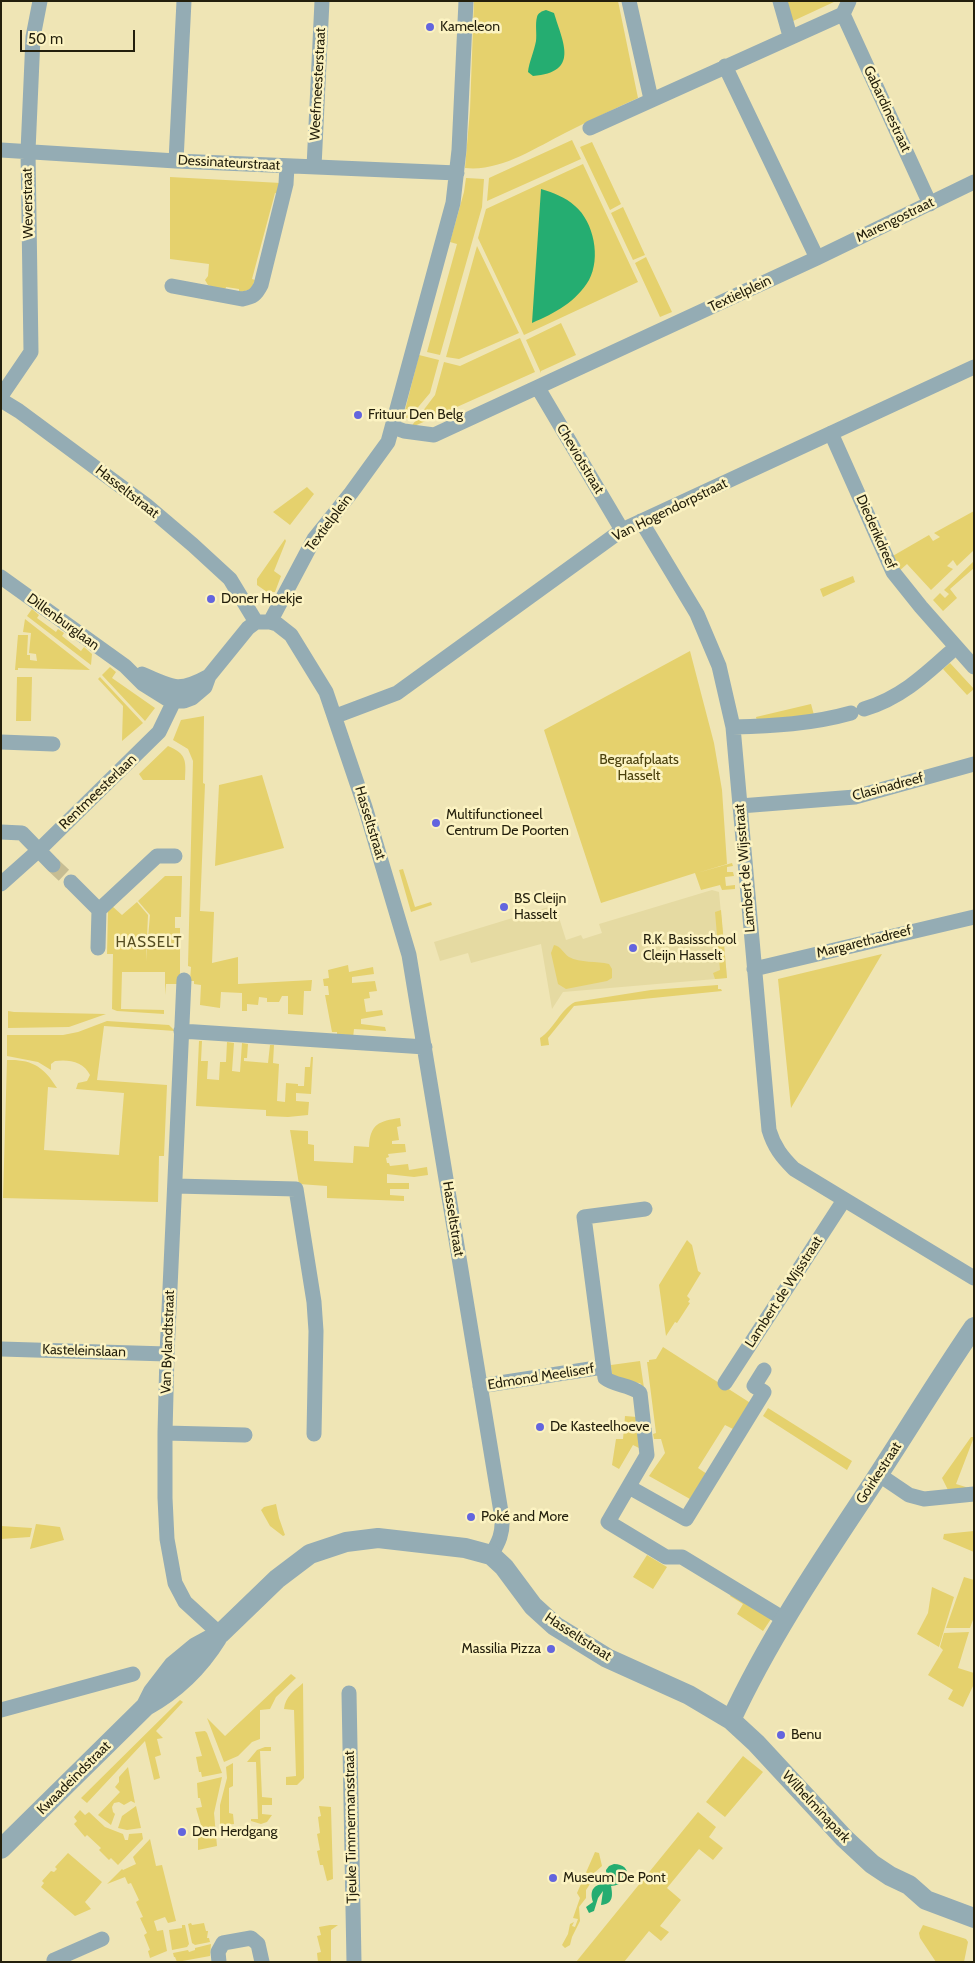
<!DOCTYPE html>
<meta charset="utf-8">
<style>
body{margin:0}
#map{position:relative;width:975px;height:1963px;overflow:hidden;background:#efe5b5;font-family:Cabin,sans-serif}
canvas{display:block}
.frame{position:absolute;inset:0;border:2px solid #231f0c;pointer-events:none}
.scale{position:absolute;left:20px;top:30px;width:115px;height:22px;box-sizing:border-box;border:2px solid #231f0c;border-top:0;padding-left:6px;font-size:15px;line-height:18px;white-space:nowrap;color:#231f0c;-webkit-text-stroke:4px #fcf3c2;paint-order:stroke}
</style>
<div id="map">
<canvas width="975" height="1963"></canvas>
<div class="frame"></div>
<div class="scale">50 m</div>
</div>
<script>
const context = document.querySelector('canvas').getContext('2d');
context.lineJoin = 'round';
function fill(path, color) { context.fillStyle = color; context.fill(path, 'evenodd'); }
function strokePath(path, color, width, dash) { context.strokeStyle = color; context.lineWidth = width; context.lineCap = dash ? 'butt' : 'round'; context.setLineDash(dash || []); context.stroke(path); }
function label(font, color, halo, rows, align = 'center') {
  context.font = font + ' Cabin,sans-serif'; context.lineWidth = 5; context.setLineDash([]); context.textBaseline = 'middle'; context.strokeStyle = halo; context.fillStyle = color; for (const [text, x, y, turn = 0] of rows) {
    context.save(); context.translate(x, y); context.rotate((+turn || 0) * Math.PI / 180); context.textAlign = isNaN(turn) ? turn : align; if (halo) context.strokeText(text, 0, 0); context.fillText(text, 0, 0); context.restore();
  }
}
const built = new Path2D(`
 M712,890L719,892L727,978L563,992L552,1009L541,944L471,963L468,953L440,961L434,942L555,905L566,940L581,935L583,939L602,933L599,924Z`);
const green = new Path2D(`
 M474,1H618L638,98C613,109 589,121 565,133C535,148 500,172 465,168L470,110Z
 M785,1H836L793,21Z
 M572,140L581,159L487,201L489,178Z
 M592,142L621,204L610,210L580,147Z
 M583,164L638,282L524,335L478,238L486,209Z
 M170,177L281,183L278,194L275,193L252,279L255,280L251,289L239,293V289L226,287L225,291L208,285L205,280L208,276L209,264L170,259Z
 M466,178L484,179L482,207L440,355L427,352L457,244L450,242L464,192Z
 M623,207L645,255L633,260L611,213Z
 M477,246L519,333L459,359L446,357Z
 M646,257L672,312L660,317L635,263Z
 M561,323L576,355L541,371V373L526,340Z
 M520,338L535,372L410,428L435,395L444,362L460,366Z
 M419,355L439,360L430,393L409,418H403Z
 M307,487L314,494L290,525L273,512Z
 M974,511V550L957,566L953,560L947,566L953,569L931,590L907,564L898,572L891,557L929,535L933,541L940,537L934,533Z
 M285,539L286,541L274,571L281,576L275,592H267L257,585V579Z
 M974,561V568L950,589L957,598L943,611L933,600L940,593L945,598L949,594L944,590Z
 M853,576L855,582L823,597L820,589Z
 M32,609L39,615L37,618L56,632L58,629L64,633L62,636L81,651L84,647L92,654L91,665L27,616Z
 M25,619L90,670L18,668V670H15L18,635H28L27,655H30V660L37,661L36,654L29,653L31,633L23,632Z
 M690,651L714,743L722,790L727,864L697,873L732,863L733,866L727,867V872H733L734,876L725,877L726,886L735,885V889L722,890L720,885L701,890L695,873L601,903L544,730Z
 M950,663L974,689L967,695L943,669Z
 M110,667L116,672L112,678L155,708L145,721L102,675Z
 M17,677H32L31,721H16Z
 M100,677L143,723L122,741L123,706L98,679Z
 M811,704L814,715L757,721L756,717Z
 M204,716L203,783L205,784L200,911L214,912L212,963L238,957V984L312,980L311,991H304L303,1015L288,1014V996H282L279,1002H267V998L259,997L258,1005L247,1004V1011H242V993L221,992L220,1008L200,1005L201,985L194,984V981H190L191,967L188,966L193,761L188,749L173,740L181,720Z
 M168,746C187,754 186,761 185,780H143L139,774Z
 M262,775L284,848L215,866L219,785Z
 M403,869L415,907L431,902L432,905L411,912L399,870Z
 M165,876H182L181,917H175V928H180V984H166L165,995V972H122L121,1009L164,1010V1014L117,1011L112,1009L113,954H107L108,910L112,906L122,915L137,902L148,915L146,961L150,915L138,901Z
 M721,910L727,978L715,979L713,973L720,970L715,912Z
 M554,945C561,946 563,953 569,957C580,963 597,961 609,964L612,969V978L607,981L566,989L558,984L551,953Z
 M882,954L791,1108L778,979Z
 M348,965L349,972L373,967L374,974L352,977V983L375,981L377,991L369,992L370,998L364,999L366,1012L382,1010L383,1015L361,1019V1024L385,1027L386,1031L354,1029L353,1038L337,1036V1032H332L325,995H329L328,986H324L323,979L329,978L328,970Z
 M718,985V989H721L722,991L574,1006L548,1038L549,1045L541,1046L540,1038C554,1029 560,1010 575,1002L651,990Z
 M8,1011L14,1012L106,1014L69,1027L8,1028Z
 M107,1021L169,1025L175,1031L104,1026L97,1080L167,1085L164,1156H159L158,1202L3,1198L7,1060C32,1059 44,1067 57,1088L48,1087L44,1150L119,1155L124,1093L76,1089L78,1083L87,1081L90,1075C84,1062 69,1059 55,1061L51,1064V1070L38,1062L7,1056V1035H63L78,1032Z
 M199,1041H202L201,1061H208L207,1079L219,1080L220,1062H226L227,1042L234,1043L232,1071L240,1072L242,1043L248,1044L247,1058H244V1061L268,1063L270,1045H274L273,1063L279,1064L277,1101L285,1102L286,1083L298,1084V1086H304L305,1067H310L311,1057H313L311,1094L296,1093V1101L309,1102L308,1115L288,1117L266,1116V1110L196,1106Z
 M400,1118L401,1126L397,1127L399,1140L392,1141V1144H405L406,1152L388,1154L389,1157L386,1158L387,1163H389L390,1166L408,1164L409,1170L427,1167L428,1175L414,1177L387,1174V1183H409V1189H390V1195L404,1196V1201L327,1198V1186L299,1184L290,1130L308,1131V1144L314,1145V1161L353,1163L354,1146L369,1147C370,1124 379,1121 400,1118Z
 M687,1240L692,1245L698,1271L701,1273L687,1296L690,1299L688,1302L690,1303L677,1323L675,1322L666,1336L659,1285Z
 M663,1347L752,1404L735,1430L725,1425L698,1468L707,1474L690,1499L649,1476L665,1453L661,1439H654L653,1434L656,1433L647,1362H649V1360L656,1359Z
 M640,1361L644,1388L640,1383L618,1381L612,1376L611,1365Z
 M768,1408L852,1461L847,1470L763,1416Z
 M625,1416L637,1417L639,1448L633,1445L619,1469L612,1465L616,1439H623Z
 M971,1437H974L956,1484L969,1488L948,1490L942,1478Z
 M276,1504L279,1518L285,1535L283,1536L270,1526L261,1510L264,1507Z
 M36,1524L60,1527L64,1540L30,1549Z
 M1,1526L32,1528L30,1537L1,1539Z
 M974,1531V1552L943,1539L944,1534Z
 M647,1555L667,1567L653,1589L633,1577Z
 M964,1577L974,1580V1617L970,1628H946Z
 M932,1587L954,1597L939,1647L917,1634L928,1613Z
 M731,1594L771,1619L763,1631L737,1614L743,1604L730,1596Z
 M969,1632L958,1668L974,1673V1684L963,1707L948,1699L953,1690L928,1675L943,1650L940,1647L944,1633Z
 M291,1674L296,1678L276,1697L270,1709L260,1710V1739L252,1742L238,1756L224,1762L207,1718L225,1736Z
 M303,1683L304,1778L297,1785H286V1777L296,1776L294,1710L284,1709C285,1697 294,1691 303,1683Z
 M180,1700L183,1702L156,1731L163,1738L157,1739L161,1755L155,1757L160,1778L154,1780L145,1741L87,1803L81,1798Z
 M205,1731L207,1733L222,1773L202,1777L201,1772H199L196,1757L202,1756L195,1732Z
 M265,1747H271V1751H260L262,1797L272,1798V1805H262V1814L272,1815L267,1822L261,1824L251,1821V1819H258L256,1762H247L257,1750Z
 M743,1756L763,1772L725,1817L706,1802Z
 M233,1763V1786L229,1788V1813L233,1814L234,1824L220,1825V1805L227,1778L226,1767Z
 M128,1767L135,1803L131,1801L124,1805L119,1802L114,1803L112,1807L113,1812L115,1814L111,1825L98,1815L120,1792L115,1787L119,1782V1777Z
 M222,1777L214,1813L217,1846L198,1850V1835L203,1832L196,1808L202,1807L200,1798H198L197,1783Z
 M136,1806L141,1828L127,1830L118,1828L122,1816Z
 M319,1806L331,1807L333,1879L327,1881L323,1865H320L317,1851L320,1850L317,1834L320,1833L318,1817L321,1816Z
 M80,1810L85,1815L89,1812L105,1827L123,1834L125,1840H128L129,1834L142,1833L143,1839L118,1865L111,1858L109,1860L99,1850L101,1848L87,1835L85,1837L74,1824L77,1821L74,1817Z
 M698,1812L716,1827L709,1837L723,1848L713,1860L699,1849L667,1888L681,1900L660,1926L669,1932L661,1941L649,1931L624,1962H576Z
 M150,1839L156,1866L162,1865L176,1921L168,1923L165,1917L154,1921L157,1931L163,1930L167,1951L150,1958L148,1951L150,1950L144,1935L147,1933L140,1918L143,1917L136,1902L139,1900L131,1883L128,1884L125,1877L107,1884L122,1869L123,1870L136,1864L133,1857Z
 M595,1852L599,1853L602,1866L594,1873L592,1881L586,1890V1898L579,1907L580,1921L572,1937L570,1945L565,1948L562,1945L568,1934L570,1924L574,1922L572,1926L575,1927L578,1919L573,1918L580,1898L577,1893Z
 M68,1853L102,1882L85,1902L91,1909L75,1916L41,1887L44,1883L42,1881L51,1871L54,1872L57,1869L55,1867Z
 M191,1923L192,1925L204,1923L206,1931H208L207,1938H209L210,1942L195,1945L192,1943L188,1924Z
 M182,1925H185L189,1944L187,1947L172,1950L169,1930L182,1928Z
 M330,1925H338L331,1930V1962H318L317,1953L321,1952L317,1936L321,1935L319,1927Z
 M923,1925L966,1939L968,1942L964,1962H936L920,1938L919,1933Z
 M211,1944L210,1956L177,1962L175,1957H174L173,1953L188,1950L189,1952L195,1950V1948Z`);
const water = new Path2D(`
 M546,10L554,13C563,43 580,72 533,76L528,72C529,62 534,52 536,41C537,34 535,24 537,17C538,13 542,11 546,10Z
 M541,189C554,193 565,197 575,206C594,222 601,258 589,280C576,302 555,313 532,323Z
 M614,1864C633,1864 631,1885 611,1886C613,1896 613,1904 601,1905L603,1891L598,1898L594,1911L589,1913L586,1907L593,1902C589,1890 594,1884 607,1883L606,1870L609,1866Z`);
const minorTunnel = new Path2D(`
 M53,865L71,882`);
const minor = new Path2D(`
 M629,1L651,99
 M780,1L790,36
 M843,14L930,204
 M725,66L817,258
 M590,128L843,14L849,1
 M1,150L176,161L457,173
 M176,161L184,1
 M314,167L322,1
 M172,286L242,299C253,297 256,295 261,285L286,184L287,166
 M538,388L622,530
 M1,396L31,352L28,151L33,37L40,1
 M1,400L19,411L146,505L193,545L230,579L256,622
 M393,427L404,431L434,435L817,258L974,182
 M831,433L893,572L921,607L974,667
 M641,521L697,614L719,666L733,727L769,1130C774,1147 782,1157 794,1169L974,1278
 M1,577L125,666L143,684L167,699L174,701H184L192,698L205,687L209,676L248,628L256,622H270L277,624L291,635L326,692L365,807L409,955L502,1518C503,1533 499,1542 491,1555
 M270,622L314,539L351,493L388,442L453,203L459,150L466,1
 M142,674C173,688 178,693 209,676
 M864,709C902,698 927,673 956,647
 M336,716L397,693L622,530L974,367
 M733,727C773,726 812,724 851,713
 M1,742L53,744
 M740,806L855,797L974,764
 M1,832L22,833L53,865
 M71,882L99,910
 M1,884L39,850L159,732L174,701L178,687
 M98,948L99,910L157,856H175
 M754,969L974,917
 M184,980L167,1354L165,1433V1498L167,1539L175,1583L185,1602L220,1634
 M181,1031L425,1047
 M175,1186L296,1189L314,1302L316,1331L314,1434
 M645,1209L584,1217L605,1378C615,1386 629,1384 640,1393L647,1455L608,1522L666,1557H682L784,1619
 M1,1349L167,1354
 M725,1383L844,1200
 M480,1386L603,1367
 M165,1433L245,1435
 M878,1474L909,1495L924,1499L974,1494
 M629,1487L686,1519L764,1392L754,1386L764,1370
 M349,1693L354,1962
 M1,1710L133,1674
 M55,1962L54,1960L102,1939
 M219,1962L218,1952L223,1943L251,1938L258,1944L262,1962`);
const tertiary = new Path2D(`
 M146,1706L153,1692L173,1666L196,1647L220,1634L277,1579L310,1554L346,1542L378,1538L465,1548L491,1555L504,1567L533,1606L555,1626L607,1658L689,1695L731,1720L756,1743L844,1838L872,1864L890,1876L909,1885L926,1900L974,1918
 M731,1720C770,1636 822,1560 873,1483C907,1431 939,1378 974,1327
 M1,1849L146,1706C175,1690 199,1667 217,1638`);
const markers = [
 [430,27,5,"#6365de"],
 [358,415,5,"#6365de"],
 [211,599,5,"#6365de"],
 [436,823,5,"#6365de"],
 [504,907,5,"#6365de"],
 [633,948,5,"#6365de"],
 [540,1427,5,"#6365de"],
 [471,1517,5,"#6365de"],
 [551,1649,5,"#6365de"],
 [781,1735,5,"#6365de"],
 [182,1832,5,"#6365de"],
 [553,1878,5,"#6365de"]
];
const poiNames = [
 ["Kameleon",440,27],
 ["Frituur Den Belg",368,415],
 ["Doner Hoekje",221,599],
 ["Multifunctioneel",446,815],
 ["Centrum De Poorten",446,831],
 ["BS Cleijn",514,899],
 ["Hasselt",514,915],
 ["R.K. Basisschool",643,940],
 ["Cleijn Hasselt",643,956],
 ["De Kasteelhoeve",550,1427],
 ["Poké and More",481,1517],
 ["Massilia Pizza",541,1649,"right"],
 ["Benu",791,1735],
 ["Den Herdgang",192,1832],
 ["Museum De Pont",563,1878]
];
const streetNames = [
 ["Weefmeesterstraat",318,84,-87],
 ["Gabardinestraat",887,109,65],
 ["Dessinateurstraat",229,163,3],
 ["Weverstraat",28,203,-91],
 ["Marengostraat",895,220,-26],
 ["Textielplein",740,294,-25],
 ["Cheviotstraat",580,459,59],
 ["Hasseltstraat",127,492,38],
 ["Van Hogendorpstraat",670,510,-26],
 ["Textielplein",329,523,-53],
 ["Diederikdreef",876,532,66],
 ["Dillenburglaan",63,622,36],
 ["Clasinadreef",888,787,-15],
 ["Rentmeesterlaan",98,792,-44],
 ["Hasseltstraat",370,823,73],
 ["Lambert de Wijsstraat",745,868,-95],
 ["Margarethadreef",864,942,-14],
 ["Hasseltstraat",453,1219,81],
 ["Lambert de Wijsstraat",784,1292,-57],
 ["Van Bylandtstraat",168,1342,-88],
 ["Kasteleinslaan",84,1351,2],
 ["Edmond Meeliserf",541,1377,-9],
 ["Goirkestraat",879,1473,-57],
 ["Hasseltstraat",578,1637,33],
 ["Kwaadeindstraat",74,1778,-45],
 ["Wilhelminapark",816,1807,47],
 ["Tjeuke Timmermansstraat",351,1827,-91]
];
const parkNames = [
 ["Begraafplaats",639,760],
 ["Hasselt",639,776]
];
const neighbourhoodNames = [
 ["HASSELT",149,943]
];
fill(built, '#e5daa2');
fill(green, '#e5d16d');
fill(water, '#25ad71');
strokePath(minorTunnel, '#c6bd93', 15, [15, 8]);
strokePath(minor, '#94acb4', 15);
strokePath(tertiary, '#94acb4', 20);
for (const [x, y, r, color] of markers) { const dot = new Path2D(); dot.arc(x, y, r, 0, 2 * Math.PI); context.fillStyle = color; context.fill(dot); strokePath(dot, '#fcf3c2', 2); }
label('14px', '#231f0c', '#fcf3c2', poiNames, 'left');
label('14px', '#231f0c', '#fcf3c2', streetNames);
label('14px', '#4a400c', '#fcf3c2', parkNames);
context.letterSpacing = '1px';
label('15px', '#564e22', '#fcf3c2', neighbourhoodNames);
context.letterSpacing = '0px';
</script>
